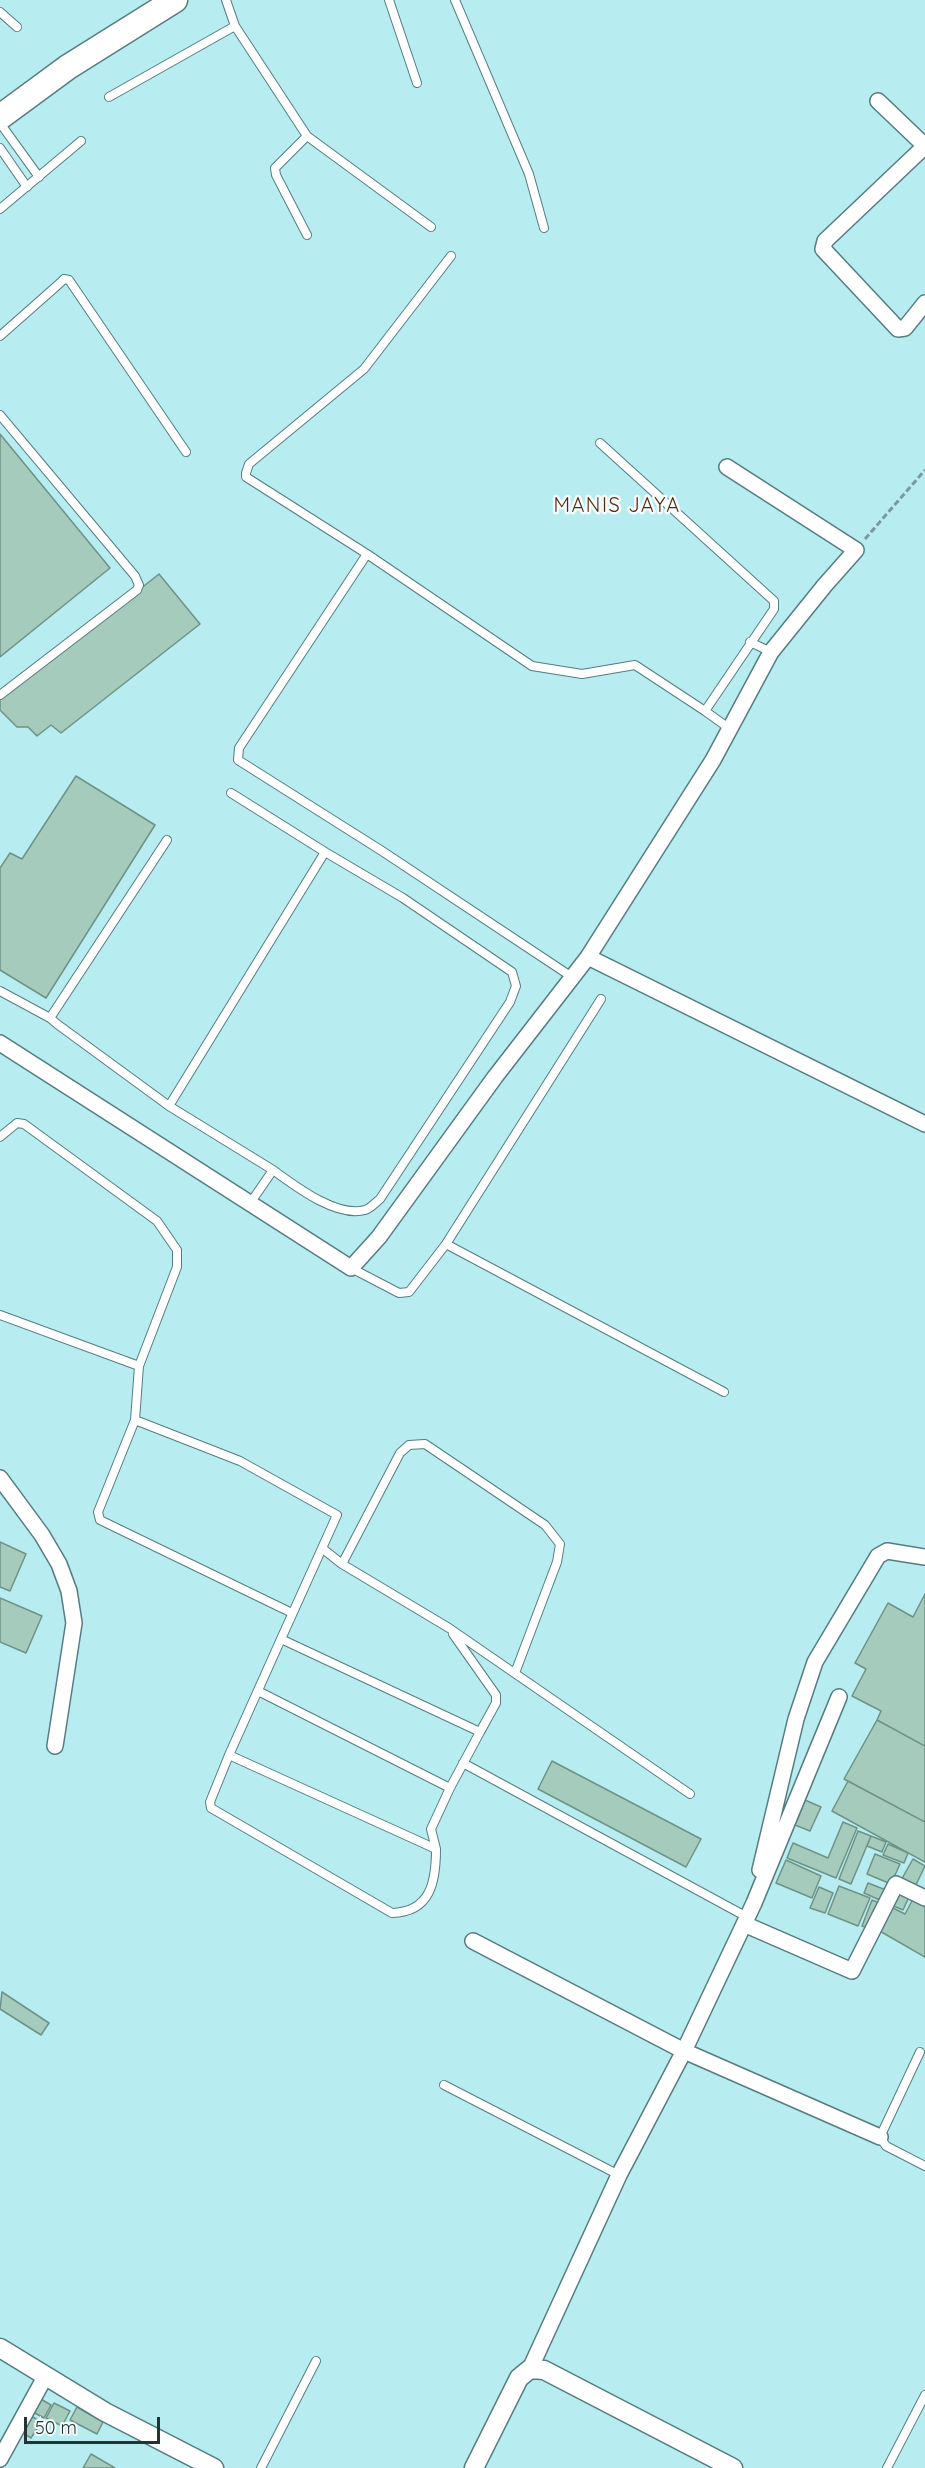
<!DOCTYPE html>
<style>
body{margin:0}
#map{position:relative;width:925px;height:2468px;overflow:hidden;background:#cbf7f9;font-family:Quicksand,sans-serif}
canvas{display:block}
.scale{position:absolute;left:24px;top:2417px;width:136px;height:27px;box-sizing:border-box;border:3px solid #233435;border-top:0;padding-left:8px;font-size:18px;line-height:21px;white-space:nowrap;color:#233435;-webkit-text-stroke:4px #f4fcfd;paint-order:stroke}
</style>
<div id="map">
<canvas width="925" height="2468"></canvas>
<div class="scale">50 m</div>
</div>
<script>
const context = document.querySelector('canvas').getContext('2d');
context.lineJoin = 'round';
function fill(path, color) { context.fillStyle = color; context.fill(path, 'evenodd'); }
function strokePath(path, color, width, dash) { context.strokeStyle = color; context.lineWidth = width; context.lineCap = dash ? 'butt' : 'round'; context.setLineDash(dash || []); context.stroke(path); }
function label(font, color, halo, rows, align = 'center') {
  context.font = font + ' Quicksand,sans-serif'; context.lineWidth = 5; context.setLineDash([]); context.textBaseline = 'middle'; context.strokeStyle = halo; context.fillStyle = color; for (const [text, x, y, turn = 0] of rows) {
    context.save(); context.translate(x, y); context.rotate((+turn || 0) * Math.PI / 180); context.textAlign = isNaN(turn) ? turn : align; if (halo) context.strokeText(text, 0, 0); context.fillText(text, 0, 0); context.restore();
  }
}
const built = new Path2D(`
 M0,0H925V2468H0Z`);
const building = new Path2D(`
 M0,434L110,568L0,657Z
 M159,574L200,624L61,733L51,725L37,736L28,727H17L0,710V700Z
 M76,776L155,825L46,998L0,970V868L10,853L22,859Z
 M0,1542L26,1554L10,1591L0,1587Z
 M925,1594V1746L877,1720L881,1711L852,1696L866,1669L855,1663L888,1603L913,1617Z
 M0,1598L42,1616L26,1653L0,1642Z
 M877,1720L925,1746V1822L844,1779Z
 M552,1761L701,1839L686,1867L538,1789Z
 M848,1781L925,1822V1862L832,1811Z
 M805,1800L821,1807L810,1831L795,1825Z
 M843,1822L857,1828L836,1878L787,1858L793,1843L828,1858Z
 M858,1831L871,1836L851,1884L839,1879Z
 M871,1836L886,1842L882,1852L867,1846Z
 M888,1844L908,1853L904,1863L883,1855Z
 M875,1854L900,1864L891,1884L867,1874Z
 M913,1859L925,1866L914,1889L900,1882Z
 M786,1860L821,1876L812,1898L776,1883Z
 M868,1883L886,1890L882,1901L864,1893Z
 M839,1886L870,1898L858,1926L828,1914Z
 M819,1887L833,1893L825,1913L810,1908Z
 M895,1889L910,1895L903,1910L889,1904Z
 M913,1899L925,1906V1957L878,1930L891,1907L905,1914Z
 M872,1900L882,1904L871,1929L862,1926Z
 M2,1992L49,2023L41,2035L0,2009Z
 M39,2398L51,2405L44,2418L31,2411Z
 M54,2403L70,2411L62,2426L46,2418Z
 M77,2407L103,2422L97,2434L70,2420Z
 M28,2414L41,2422L31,2438L18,2430Z
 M91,2454L115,2468H83Z`);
const path = new Path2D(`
 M865,539L925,470`);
const service = new Path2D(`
 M226,0L235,26L307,136L431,227
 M389,0L417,83
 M455,0L529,174L544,228
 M0,12L17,27
 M109,97L235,26
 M0,123L39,177
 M0,148L27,187
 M0,209L81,141
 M307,235L276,175L275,168L307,136
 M451,256L364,369L249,464L246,473V477L367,554L532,666L582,674L635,665L705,711L774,609V601L600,443
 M0,336L60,283L64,279L69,280L186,452
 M0,415L135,576L139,585L137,590L0,695
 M367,554L239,748L238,760L382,851L572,977
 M750,642L771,652
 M705,711L730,729
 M231,793L325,852
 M167,840L50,1018L57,1024L169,1106L273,1170L251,1202
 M0,991L50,1018
 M169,1106L325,852L403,898L512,972L516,986L510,1002L380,1199C376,1202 370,1209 365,1210C336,1218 294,1185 273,1170
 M0,1137L17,1123L24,1124L157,1221L177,1250V1267L139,1366L135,1420L240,1461L337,1515L281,1639L480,1732L450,1788L258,1691
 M446,1244L724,1392
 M351,1268L399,1293L409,1292L446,1244L601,999
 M0,1315L139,1366
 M135,1420L98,1512L100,1520L292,1613
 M323,1549L342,1564L449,1628L690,1794
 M342,1564L400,1453L409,1445L425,1444L545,1525L560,1544L557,1562L515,1673
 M453,1634L496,1695V1703L480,1732
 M281,1639L229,1755L436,1849L431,1829L450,1788
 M229,1755L210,1802L211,1808L392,1913C431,1912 436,1881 436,1849
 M463,1763L747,1917
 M920,2052L880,2137L886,2146L925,2166
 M444,2085L619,2175
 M261,2468L316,2361
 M887,2468L925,2395`);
const minor = new Path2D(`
 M878,101L922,143L924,147L825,241L823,249L898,329L905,328L925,303
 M588,957L925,1124
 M0,1043L351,1268L379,1237L495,1077L588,957L713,760L771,652L825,585L856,550L727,467
 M0,1478L42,1535L59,1564L69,1591L74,1623L55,1746
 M760,1870L796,1719L815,1662L878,1556L887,1551L925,1557
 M744,1924L852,1971L896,1884L925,1898
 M473,1941L684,2051L880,2137
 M530,2369L619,2175L684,2051L754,1903L839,1697
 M0,2459L45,2377`);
const tertiary = new Path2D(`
 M0,2348L105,2412L214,2468
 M474,2468L519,2378L530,2369L544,2370L733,2468`);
const trunk = new Path2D(`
 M0,117L68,67L175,0`);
const quarterNames = [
 ["MANIS JAYA",617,506]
];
fill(built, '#b7ecf0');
fill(building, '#a5cbbd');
strokePath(building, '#6e9386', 1.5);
strokePath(service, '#557d80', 10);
strokePath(minor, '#557d80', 18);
strokePath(tertiary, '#557d80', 21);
strokePath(trunk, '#557d80', 27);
strokePath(path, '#7a999b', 3, [6, 3]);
strokePath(service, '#fff', 8);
strokePath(minor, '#fff', 15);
strokePath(tertiary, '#fff', 18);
strokePath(trunk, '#fff', 24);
context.letterSpacing = '1.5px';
label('20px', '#582a0b', '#f4fcfd', quarterNames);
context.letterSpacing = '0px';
</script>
